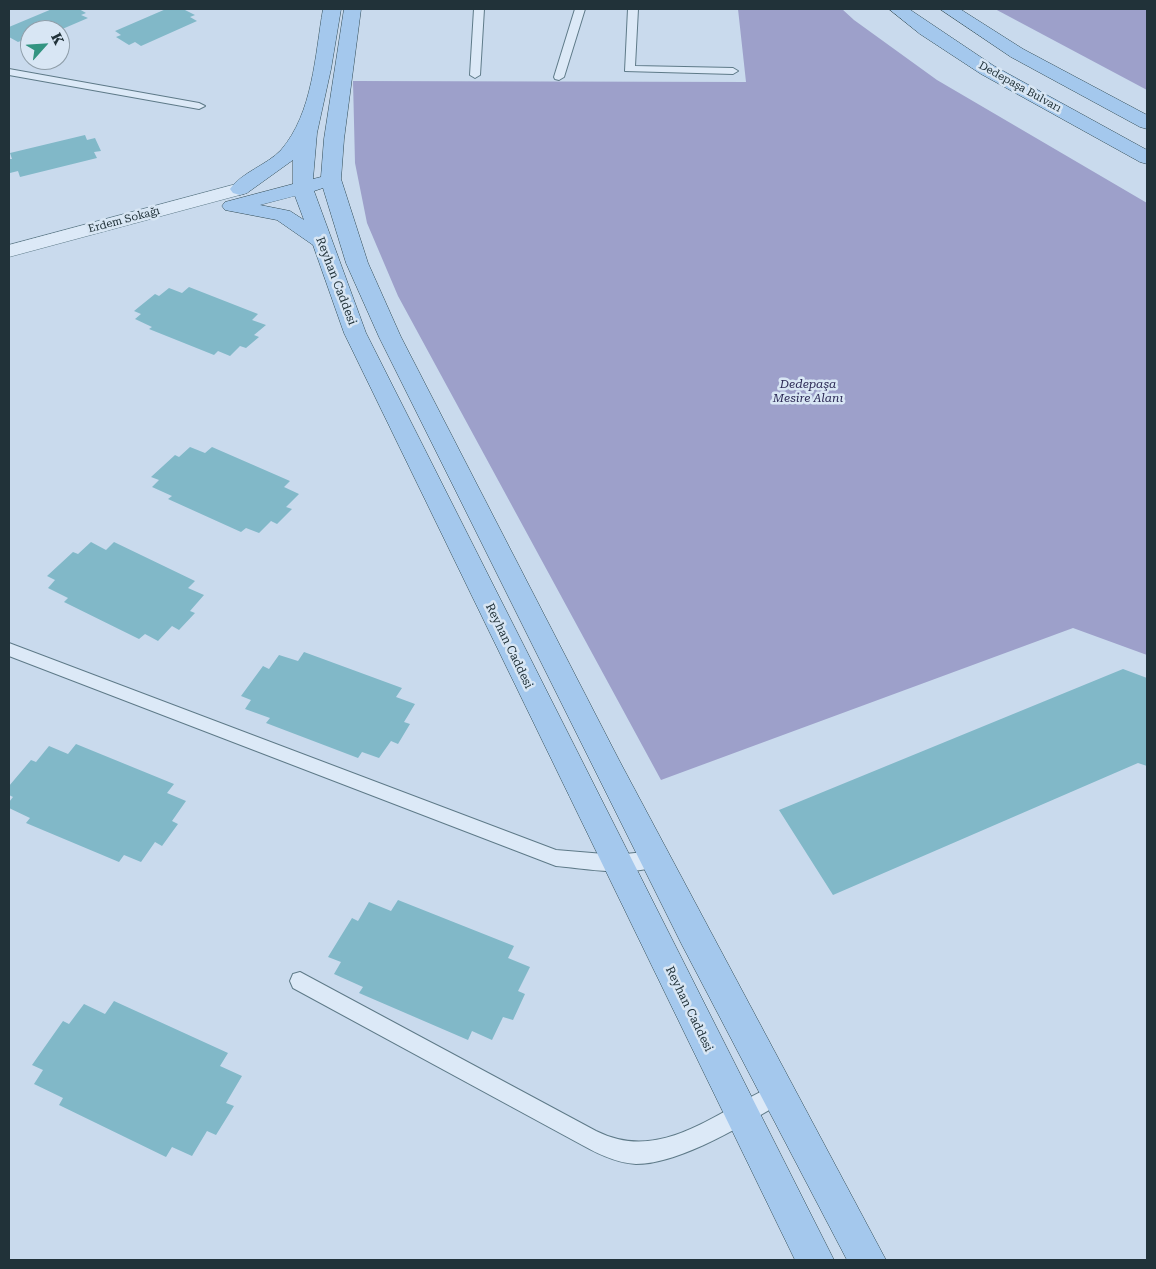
<!DOCTYPE html>
<meta charset="utf-8">
<style>
body{margin:0}
#map{position:relative;width:1156px;height:1269px;overflow:hidden;background:#c9daed;font-family:"Roboto Serif",serif}
canvas{display:block}
.frame{position:absolute;inset:0;border:10px solid #213239;pointer-events:none}
.north{position:absolute;left:20px;top:20px;width:50px;height:50px;box-sizing:border-box;background:#d8e6f4;border:1px solid #8f9ea9;border-radius:50%;rotate:64deg;font-size:14px;font-weight:700;line-height:20px;text-align:center;color:#213239}
.north::after{content:'';display:block;margin:auto;width:18px;height:22px;background:#329481;clip-path:polygon(50% 0,100% 100%,50% 72%,0 100%)}
</style>
<div id="map">
<canvas width="1156" height="1269"></canvas>
<div class="frame"></div>
<div class="north">K</div>
</div>
<script>
const context = document.querySelector('canvas').getContext('2d');
context.lineJoin = 'round';
function fill(path, color) { context.fillStyle = color; context.fill(path, 'evenodd'); }
function strokePath(path, color, width, dash) { context.strokeStyle = color; context.lineWidth = width; context.lineCap = dash ? 'butt' : 'round'; context.setLineDash(dash || []); context.stroke(path); }
function label(font, color, halo, rows, align = 'center') {
  context.font = font + ' "Roboto Serif",serif'; context.lineWidth = 5; context.setLineDash([]); context.textBaseline = 'middle'; context.strokeStyle = halo; context.fillStyle = color; for (const [text, x, y, turn = 0] of rows) {
    context.save(); context.translate(x, y); context.rotate((+turn || 0) * Math.PI / 180); context.textAlign = isNaN(turn) ? turn : align; if (halo) context.strokeText(text, 0, 0); context.fillText(text, 0, 0); context.restore();
  }
}
const green = new Path2D(`
 M738,9H842L854,20L937,80L1147,203V655L1073,628L661,780L398,296L367,223L355,163L353,81L746,82Z
 M995,9H1147V90Z`);
const building = new Path2D(`
 M52,9H79L86,13L81,15L88,18L60,30H30L29,43L23,40L18,42L9,37V27Z
 M166,9H183L195,15L190,17L197,21L141,46L135,42L129,45L116,37L121,35L115,31Z
 M85,135L87,140L95,138L101,151L94,152L97,158L20,177L18,171L10,173L9,159H12L10,153Z
 M189,287L258,314L252,320L266,325L254,335L259,337L246,348L240,346L230,356L218,351L214,355L149,329L152,327L135,319L141,314L134,311L155,294L159,296L169,288L182,293Z
 M190,447L205,453L212,447L290,481L284,487L299,494L286,507L292,509L277,524L271,521L259,533L246,528L241,532L168,499L172,496L152,487L159,480L151,477L175,455L179,457Z
 M91,542L106,550L114,542L195,581L188,588L204,595L190,611L195,613L179,630L172,626L158,641L145,634L139,639L64,602L68,598L48,588L55,580L47,576L73,552L78,554Z
 M304,652L402,688L396,697L415,704L404,722L410,724L398,744L391,741L379,758L362,752L358,758L266,723L270,718L245,709L251,700L241,696L263,666L269,669L279,655L298,661Z
 M1123,669L1147,678V766L1138,763L833,895L779,810Z
 M76,744L174,784L167,793L186,801L172,821L178,824L162,846L155,842L141,862L124,855L119,862L26,823L30,818L9,808V802L13,797L9,795V786L31,760L36,762L49,746L68,754Z
 M398,900L514,946L508,958L530,967L518,991L525,994L513,1020L503,1017L492,1040L472,1031L468,1040L359,993L363,987L334,974L341,962L328,957L352,918L358,921L369,902L391,911Z
 M114,1001L228,1053L220,1066L242,1076L226,1103L234,1106L216,1135L207,1131L192,1156L172,1147L166,1157L59,1105L63,1098L34,1084L43,1070L32,1065L63,1021L69,1024L84,1004L105,1014Z`);
const service = new Path2D(`
 M474,9H484L480,75L475,78L470,75Z
 M575,9H585L564,77L559,80L555,79L554,77Z
 M628,9H638L635,66L733,68L738,71L733,74L625,71Z
 M9,69L199,103L205,106L199,109L9,75Z
 M9,643L556,850L616,855L654,851L661,853L663,859L661,865C628,877 589,869 556,866L9,656Z
 M300,972L596,1131C663,1165 719,1108 778,1084L785,1087L788,1094L785,1101C746,1123 681,1164 636,1164C617,1163 598,1154 582,1145L293,988L290,981L293,974Z`);
const minor = new Path2D(`
 M240,183L247,185L250,189L247,193L9,257V245Z`);
const primary = new Path2D(`
 M323,9H341L331,69L317,133L313,179L321,177L324,139L344,9H361L344,139L341,179L368,263L401,337L619,760L886,1260H847L682,945L379,337L346,263L323,188L314,191L366,333L834,1260H795L344,333L313,245L277,220L225,210L222,206L225,202L293,184V160L247,193L240,195L233,193L230,189C242,172 267,165 281,150C313,113 315,55 323,9ZM295,196L304,220L290,211L260,205Z
 M889,9H909L994,66L1147,150V164L1140,162L981,74L920,34Z
 M940,9H960L1023,49L1147,115V129L1140,127L1011,57Z`);
const farStreetnames = [
 ["Dedepaşa Bulvarı",1020,87,29],
 ["Erdem Sokağı",124,220,-15]
];
const streetNames = [
 ["Reyhan Caddesi",336,281,69],
 ["Reyhan Caddesi",509,646,64],
 ["Reyhan Caddesi",689,1009,64]
];
const parkNames = [
 ["Dedepaşa",808,384],
 ["Mesire Alanı",808,398]
];
fill(green, '#9da0ca');
fill(building, '#81b8c8');
strokePath(service, '#5e7a88', 2);
strokePath(minor, '#5e7a88', 1);
strokePath(primary, '#324c56', 1);
fill(service, '#dce9f7');
fill(minor, '#dce9f7');
fill(primary, '#a4c8ed');
label('11px', '#213239', '#d8e6f4', farStreetnames);
label('12px', '#213239', '#d8e6f4', streetNames);
label('italic 12px', '#2c2955', '#d8e6f4', parkNames);
</script>
